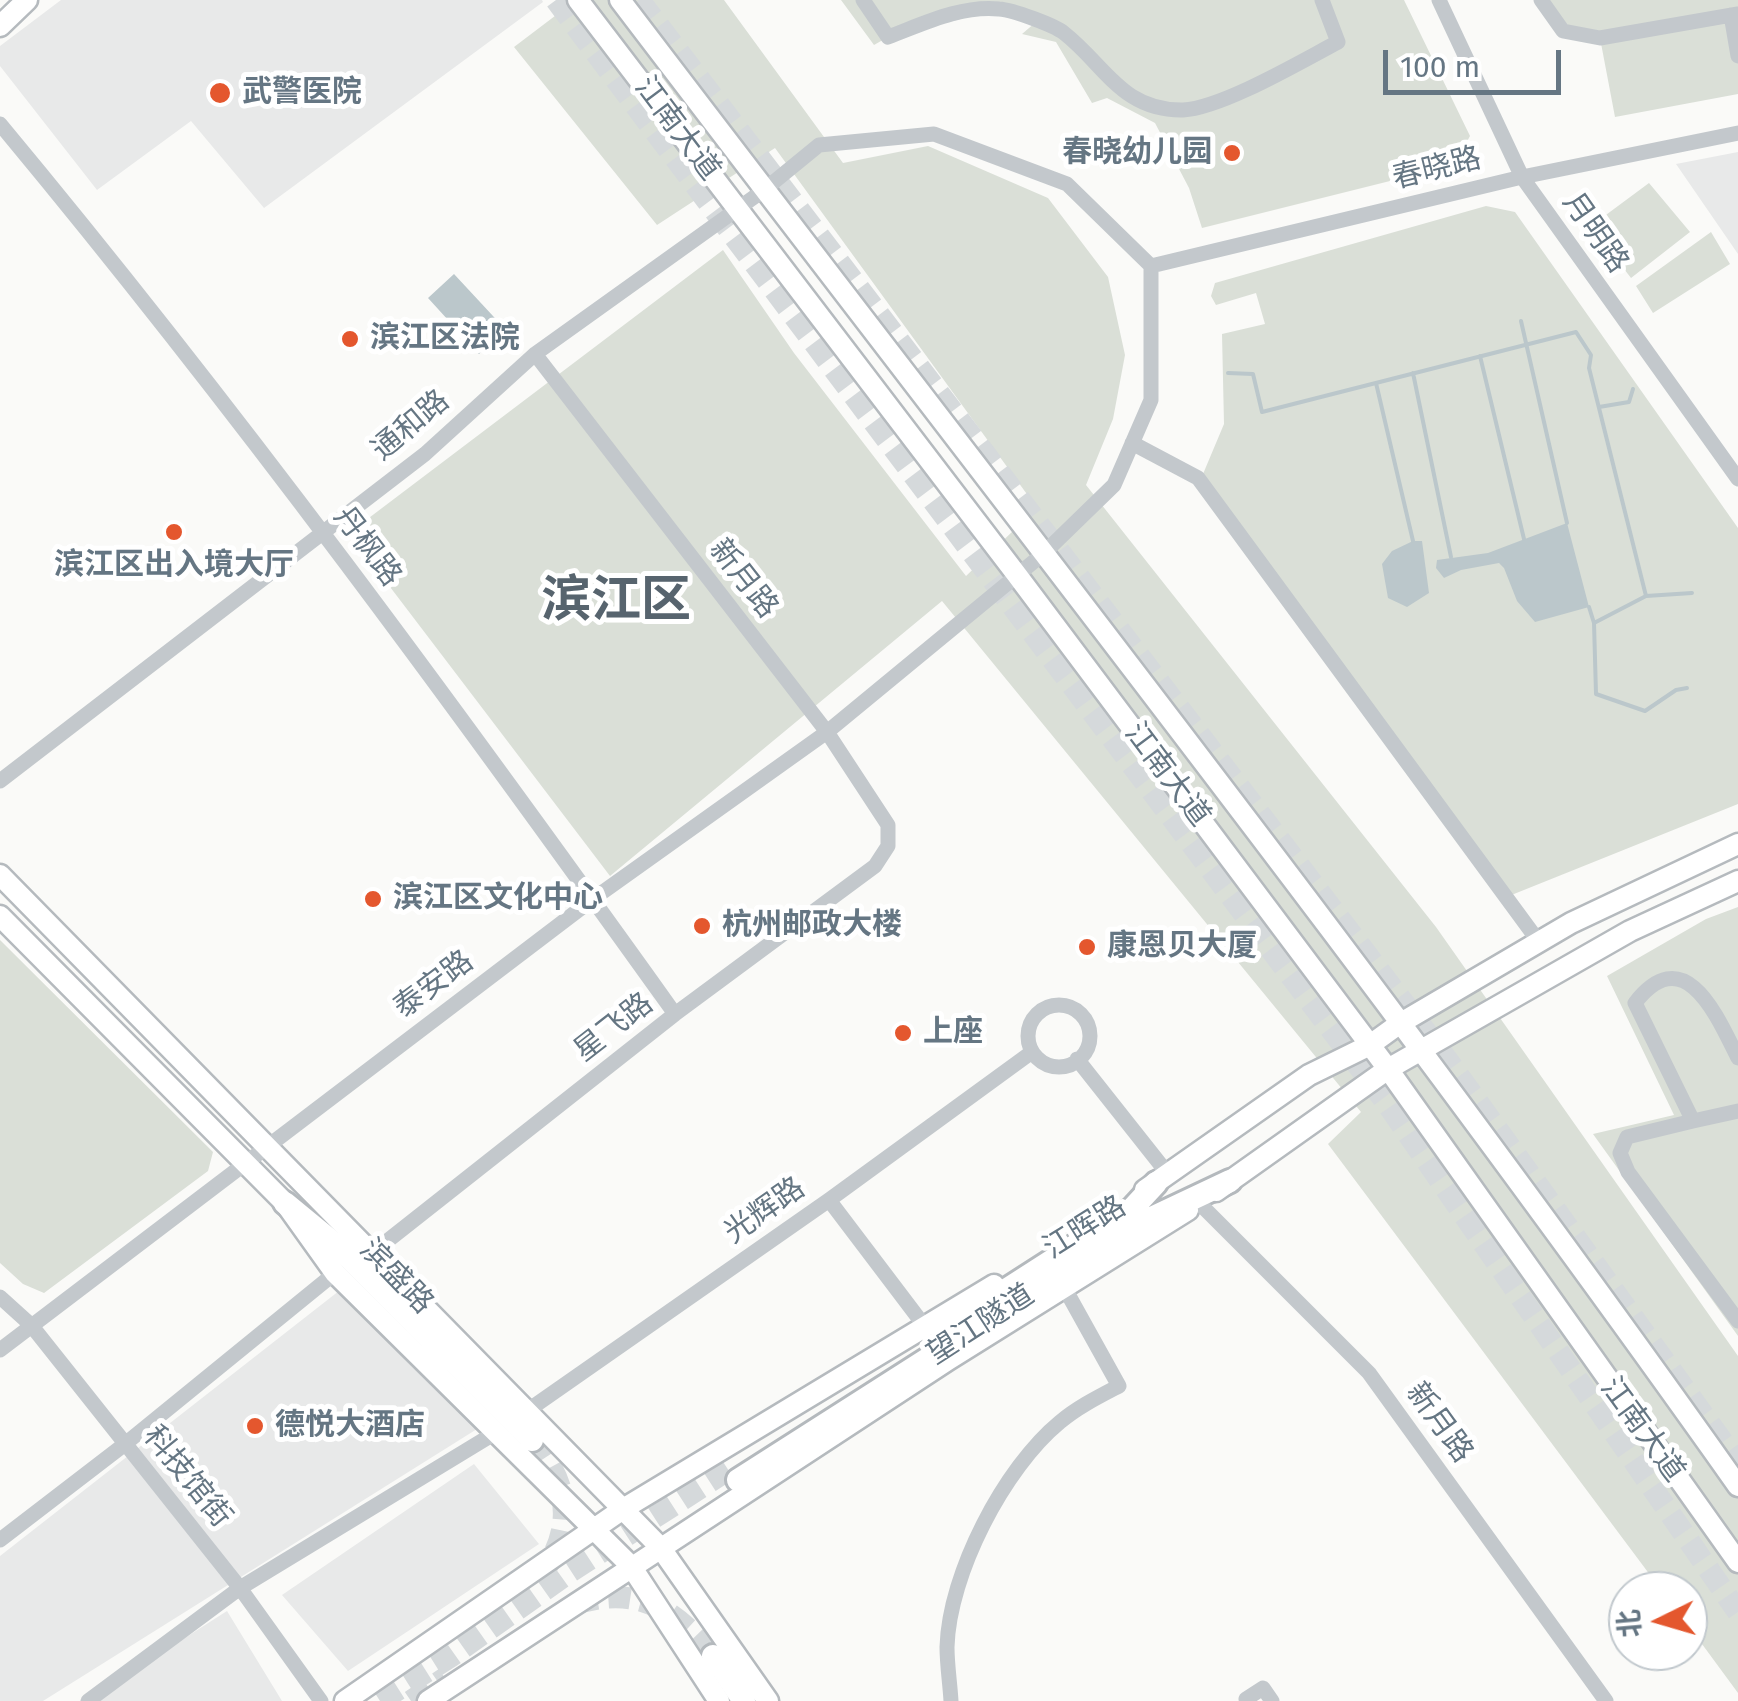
<!DOCTYPE html>
<meta charset="utf-8">
<style>
body{margin:0}
#map{position:relative;width:1738px;height:1701px;overflow:hidden;background:#fafaf8;font-family:"Fira Sans","Noto Sans SC",sans-serif}
canvas{display:block}
.north{position:absolute;left:1608px;top:1571px;width:100px;height:100px;box-sizing:border-box;background:#fff;border:2px solid #c1c8cd;border-radius:50%;rotate:265deg;font-size:28px;font-weight:700;line-height:40px;text-align:center;color:#657683}
.north::after{content:'';display:block;margin:auto;width:35px;height:45px;background:#e4572e;clip-path:polygon(50% 0,100% 100%,50% 72%,0 100%)}
.scale{position:absolute;left:1383px;top:50px;width:178px;height:45px;box-sizing:border-box;border:5px solid #657683;border-top:0;padding-left:12px;font-size:30px;line-height:35px;white-space:nowrap;color:#657683;-webkit-text-stroke:8px #fff;paint-order:stroke}
</style>
<div id="map">
<canvas width="1738" height="1701"></canvas>
<div class="north">北</div>
<div class="scale">100 m</div>
</div>
<script>
const context = document.querySelector('canvas').getContext('2d');
context.lineJoin = 'round';
function fill(path, color) { context.fillStyle = color; context.fill(path, 'evenodd'); }
function strokePath(path, color, width, dash) { context.strokeStyle = color; context.lineWidth = width; context.lineCap = dash ? 'butt' : 'round'; context.setLineDash(dash || []); context.stroke(path); }
function label(font, color, halo, rows, align = 'center') {
  context.font = font + ' "Fira Sans","Noto Sans SC",sans-serif'; context.lineWidth = 10; context.setLineDash([]); context.textBaseline = 'middle'; context.strokeStyle = halo; context.fillStyle = color; for (const [text, x, y, turn = 0] of rows) {
    context.save(); context.translate(x, y); context.rotate((+turn || 0) * Math.PI / 180); context.textAlign = isNaN(turn) ? turn : align; if (halo) context.strokeText(text, 0, 0); context.fillText(text, 0, 0); context.restore();
  }
}
const built = new Path2D(`
 M61,0H542L543,2L264,208L191,121L97,190L0,66V46Z
 M1738,152V254L1676,164Z
 M344,1287L477,1429L43,1701H0V1556Z
 M474,1464L539,1544L348,1671L282,1595Z
 M227,1611L282,1701H86Z`);
const green = new Path2D(`
 M576,0H724L843,163L928,146L1048,198L1108,277L1125,355L1113,419L1086,485L1436,927L1738,1356V1693L1688,1625V1591H1662L1328,1144L1361,1112L942,601L610,876L349,533L723,250L794,353L966,576L1037,508L775,148L657,225L514,47Z
 M841,0H1404L1470,136L1454,165L1202,228L1189,188L1155,123L1107,98L1092,103L1056,42L1022,34L1036,22L1001,9L888,37L874,45Z
 M1541,0H1738V94L1615,117L1600,38L1563,31Z
 M1649,183L1690,232L1631,278L1591,226Z
 M1486,206L1515,212L1738,528V804L1509,896L1203,474L1224,424L1222,334L1265,324L1256,293L1216,305L1211,296L1215,283Z
 M1711,232L1730,264L1653,313L1636,286Z
 M1738,907V1336L1593,1134L1674,1115L1607,976L1706,919Z
 M0,940L213,1152L208,1171L44,1293L23,1284L0,1263Z`);
const water = new Path2D(`
 M454,274L506,330L479,354L428,298Z
 M1567,523L1589,607L1535,622L1517,601L1504,568L1499,563L1461,570L1444,578L1436,568L1437,560L1488,553Z
 M1413,541H1422L1429,593L1407,607L1388,598L1382,564L1392,551Z`);
const stream = new Path2D(`
 M1521,321L1567,523
 M1480,356L1524,539
 M1228,373L1253,374L1262,412L1576,332L1591,355L1589,368L1646,596
 M1413,373L1451,557
 M1376,383L1413,541
 M1599,407L1629,402L1633,389
 M1589,607L1594,623L1646,596L1692,593
 M1594,623L1596,694L1645,711L1676,690L1687,688`);
const highwayTunnel = new Path2D(`
 M556,0L1388,1105L1738,1612
 M639,0L1448,1061L1738,1463
 M532,1440C566,1479 576,1522 546,1568
 M576,1604C638,1584 676,1610 713,1656
 M380,1701L450,1657L570,1572L731,1468
 M411,1701L445,1678`);
const minor = new Path2D(`
 M863,0L888,37C923,24 961,5 999,9C1013,10 1054,25 1064,33C1105,65 1122,111 1183,110C1222,108 1300,62 1338,42L1322,0
 M1439,0L1522,177L1738,479
 M1541,0L1563,31L1600,38L1738,14
 M1731,15L1738,56
 M0,124C238,410 458,711 675,1014
 M1151,266L1522,177L1738,133
 M1132,443L1198,478L1539,942
 M0,781L425,454L535,354L764,190L819,145L934,134L1067,184L1151,266V400L1114,485L1043,554L827,732L593,899L0,1350
 M1028 1036a31 31 0 1 1 62 0a31 31 0 1 1-62 0Z
 M1738,1058C1717,1016 1685,939 1635,1003L1693,1121L1627,1137L1620,1153L1628,1172L1738,1321
 M1077,1059L1168,1174
 M1693,1121L1738,1111
 M829,1200L926,1328
 M1199,1203L1369,1373L1606,1701
 M372,1253L675,1014L875,866L888,846V825L827,732L535,354
 M0,1297L31,1325L240,1588L321,1701
 M527,1411L829,1200L1032,1052
 M0,1540L125,1444L335,1273
 M88,1701L240,1588L495,1433
 M951,1701C950,1683 947,1665 947,1647C949,1574 1004,1468 1060,1422C1078,1407 1098,1397 1119,1386L1064,1287
 M1247,1701L1246,1699L1263,1688L1272,1701`);
const major = new Path2D(`
 M578,0L1017,575L1388,1069L1738,1562
 M620,0C995,493 1380,980 1738,1486
 M0,26L27,0
 M0,875L660,1547L768,1701
 M0,916L285,1203L335,1273L631,1566L719,1701
 M1145,1190L1309,1075L1370,1045L1399,1024L1571,923L1738,844
 M1216,1191L1388,1069L1630,931L1738,881
 M345,1701L623,1509L994,1285
 M428,1701L948,1360L1188,1210`);
const highway = new Path2D(`
 M285,1203L336,1245L532,1440
 M981,1306L1132,1209L1156,1183
 M738,1480L1139,1224L1230,1181
 M713,1656L744,1701`);
const markers = [
 [220,93,12,"#e4572e"],
 [1232,153,10,"#e4572e"],
 [350,339,10,"#e4572e"],
 [174,532,10,"#e4572e"],
 [373,899,10,"#e4572e"],
 [702,926,10,"#e4572e"],
 [1087,947,10,"#e4572e"],
 [903,1033,10,"#e4572e"],
 [255,1426,10,"#e4572e"]
];
const poiNames = [
 ["武警医院",242,93],
 ["春晓幼儿园",1212,153,"right"],
 ["滨江区法院",370,339],
 ["滨江区出入境大厅",174,566,"center"],
 ["滨江区文化中心",393,899],
 ["杭州邮政大楼",722,926],
 ["康恩贝大厦",1107,947],
 ["上座",923,1033],
 ["德悦大酒店",275,1426]
];
const streetNames = [
 ["江南大道",677,129,53],
 ["春晓路",1437,169,-14],
 ["月明路",1595,233,55],
 ["通和路",411,426,-40],
 ["丹枫路",367,547,53],
 ["新月路",743,579,52],
 ["江南大道",1167,775,53],
 ["泰安路",434,985,-37],
 ["星飞路",614,1028,-38],
 ["光辉路",765,1211,-35],
 ["江晖路",1085,1228,-32],
 ["滨盛路",396,1277,46],
 ["望江隧道",981,1325,-33],
 ["新月路",1439,1423,54],
 ["江南大道",1642,1430,54],
 ["科技馆街",187,1477,51]
];
const townNames = [
 ["滨江区",616,602]
];
fill(built, '#e8e9e9');
fill(green, '#dadfd7');
fill(water, '#bbc7cb');
strokePath(stream, '#bbc7cb', 4);
strokePath(highwayTunnel, '#d5d9db', 22, [22, 11]);
strokePath(major, '#b5babe', 25);
strokePath(highway, '#b4b9bd', 28);
strokePath(minor, '#c3c8cc', 15);
strokePath(major, '#fff', 20);
strokePath(highway, '#fff', 22);
for (const [x, y, r, color] of markers) { const dot = new Path2D(); dot.arc(x, y, r, 0, 2 * Math.PI); context.fillStyle = color; context.fill(dot); strokePath(dot, '#fff', 4); }
label('bold 30px', '#657683', '#fff', poiNames, 'left');
label('30px', '#657683', '#fff', streetNames);
label('bold 50px', '#57646e', '#fff', townNames);
</script>
